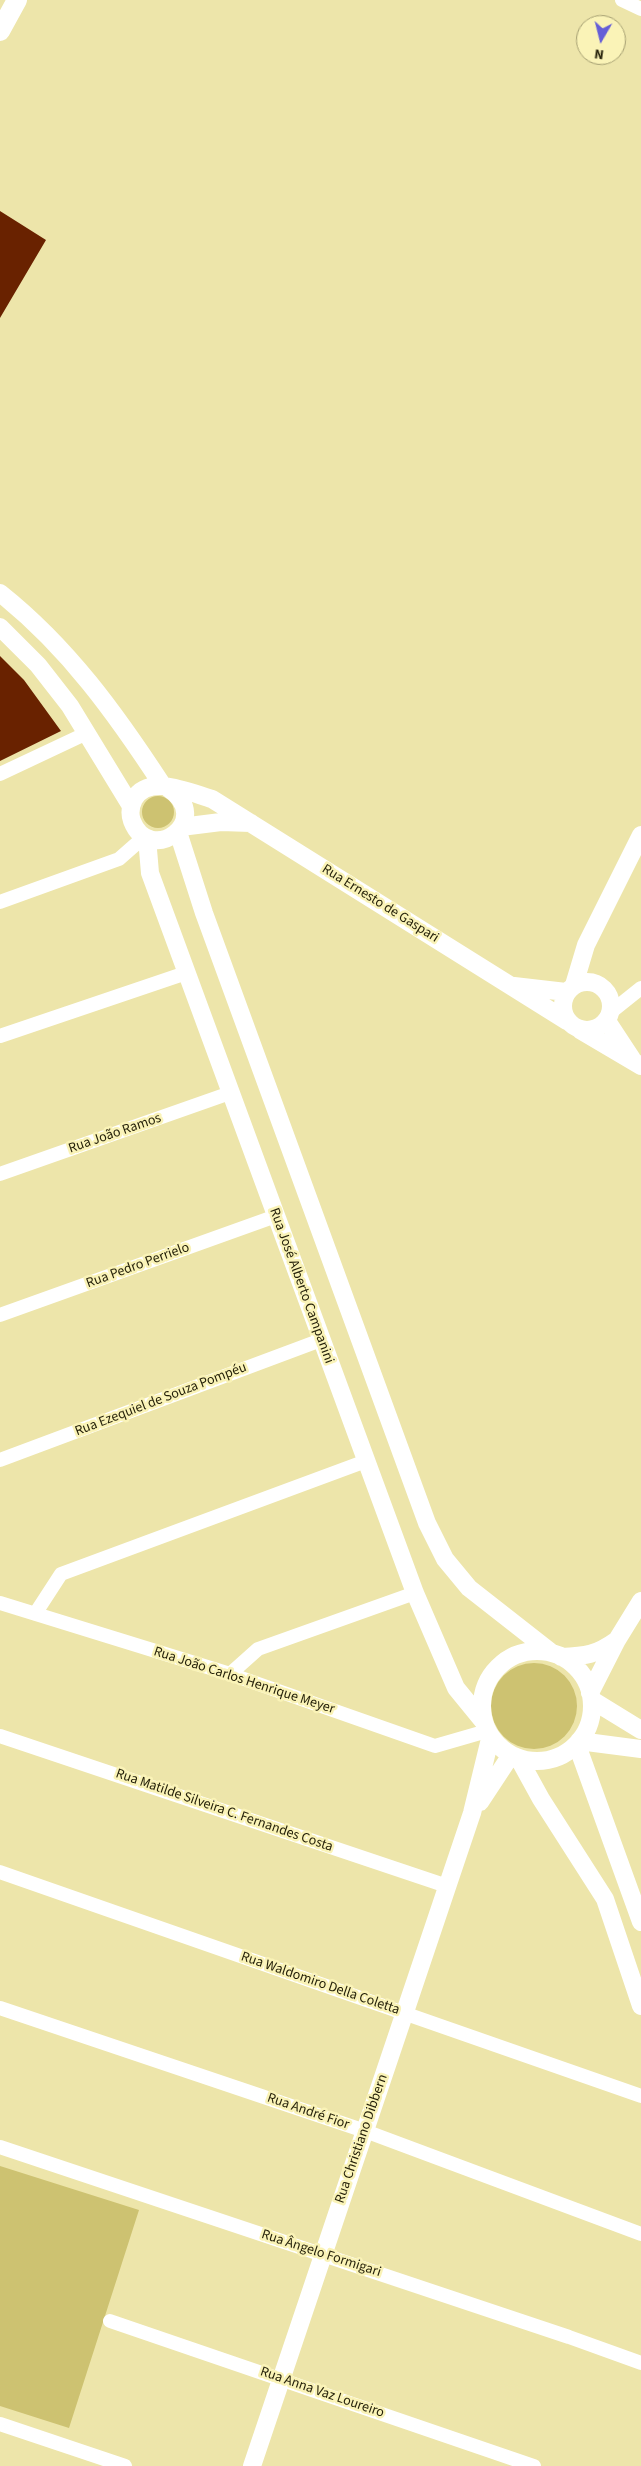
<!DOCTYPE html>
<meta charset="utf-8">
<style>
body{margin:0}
#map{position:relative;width:641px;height:2466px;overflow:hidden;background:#ede5aa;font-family:"Source Sans 3",sans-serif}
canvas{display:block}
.north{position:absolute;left:576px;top:15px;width:50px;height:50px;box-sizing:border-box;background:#faf3b7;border:1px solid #a49e71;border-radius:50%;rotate:188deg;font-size:14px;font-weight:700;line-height:20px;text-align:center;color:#221e07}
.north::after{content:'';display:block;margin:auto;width:18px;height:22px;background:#655ed7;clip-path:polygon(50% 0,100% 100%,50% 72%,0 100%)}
</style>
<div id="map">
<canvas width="641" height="2466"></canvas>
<div class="north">N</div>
</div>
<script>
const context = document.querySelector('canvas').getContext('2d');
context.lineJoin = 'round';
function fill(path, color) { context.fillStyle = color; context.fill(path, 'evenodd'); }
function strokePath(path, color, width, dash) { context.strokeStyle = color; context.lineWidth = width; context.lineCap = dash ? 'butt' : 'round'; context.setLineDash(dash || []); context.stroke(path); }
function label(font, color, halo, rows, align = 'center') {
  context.font = font + ' "Source Sans 3",sans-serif'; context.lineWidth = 5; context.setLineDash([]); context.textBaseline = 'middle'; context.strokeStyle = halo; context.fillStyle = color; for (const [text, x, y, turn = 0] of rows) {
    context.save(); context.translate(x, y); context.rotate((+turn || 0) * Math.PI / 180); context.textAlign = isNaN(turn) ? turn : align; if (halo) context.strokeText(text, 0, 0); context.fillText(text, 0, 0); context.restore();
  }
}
const green = new Path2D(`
 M142 812a16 16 0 1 1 32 0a16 16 0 1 1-32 0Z
 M491 1706a43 43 0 1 1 86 0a43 43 0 1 1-86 0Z
 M0,2166L139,2210L69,2428L0,2406Z`);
const building = new Path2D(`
 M0,211L46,240L0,318Z
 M0,656L24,680L61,731L0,761Z`);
const minor = new Path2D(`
 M622,0L641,9
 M0,774L87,733
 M0,902L119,859L144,837
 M611,1012L641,988
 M0,1036L186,973
 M0,1174L230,1093
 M0,1315L276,1216
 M0,1460L321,1340
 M0,1603L230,1674L435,1746L487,1731
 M35,1614L61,1574L366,1461
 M230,1674L258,1649L415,1593
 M0,1736L447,1886
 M0,1872L641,2096
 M0,2008L365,2131L641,2234
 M0,2147L569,2337L641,2363
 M110,2321L534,2466
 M0,2424L125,2466`);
const tertiary = new Path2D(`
 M0,593C68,647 116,714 163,786
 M0,627L38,665L70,706L131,806
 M168,788C216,820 150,867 132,821C129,813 131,805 134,799C149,773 191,793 212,799L567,1021
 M181,827L221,822L251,823
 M178,832L204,913L427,1523L445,1559L469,1588L552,1653
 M147,838L150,873L415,1593L456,1688L483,1721
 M563 1006a24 24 0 1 1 48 0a24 24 0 1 1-48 0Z
 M574,985L586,945L641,835
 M514,986L566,992
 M607,1021L632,1059
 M580,1030L641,1066
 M482 1706a55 55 0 1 1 110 0a55 55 0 1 1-110 0Z
 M561,1657C586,1656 596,1655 617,1640
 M590,1693L617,1640L641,1601
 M592,1700L641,1730
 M579,1741L641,1749
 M577,1745L641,1922
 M519,1759L541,1799L605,1899L641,2006
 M480,1802L511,1755
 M252,2466L472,1813L490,1739`);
const secondary = new Path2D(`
 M0,31L17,0`);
const streetNames = [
 ["Rua Ernesto de Gaspari",380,904,32],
 ["Rua João Ramos",115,1134,-19],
 ["Rua Pedro Perrielo",138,1266,-20],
 ["Rua José Alberto Campanini",301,1286,70],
 ["Rua Ezequiel de Souza Pompéu",161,1400,-21],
 ["Rua João Carlos Henrique Meyer",244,1681,18],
 ["Rua Matilde Silveira C. Fernandes Costa",224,1811,19],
 ["Rua Waldomiro Della Coletta",320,1984,19],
 ["Rua André Fior",308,2112,19],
 ["Rua Christiano Dibbern",362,2139,-71],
 ["Rua Ângelo Formigari",321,2254,18],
 ["Rua Anna Vaz Loureiro",322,2393,19]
];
fill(green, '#cdc271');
fill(building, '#692200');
strokePath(minor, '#fff', 14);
strokePath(tertiary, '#fff', 18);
strokePath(secondary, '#fff', 20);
label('14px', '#221e07', '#faf3b7', streetNames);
</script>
